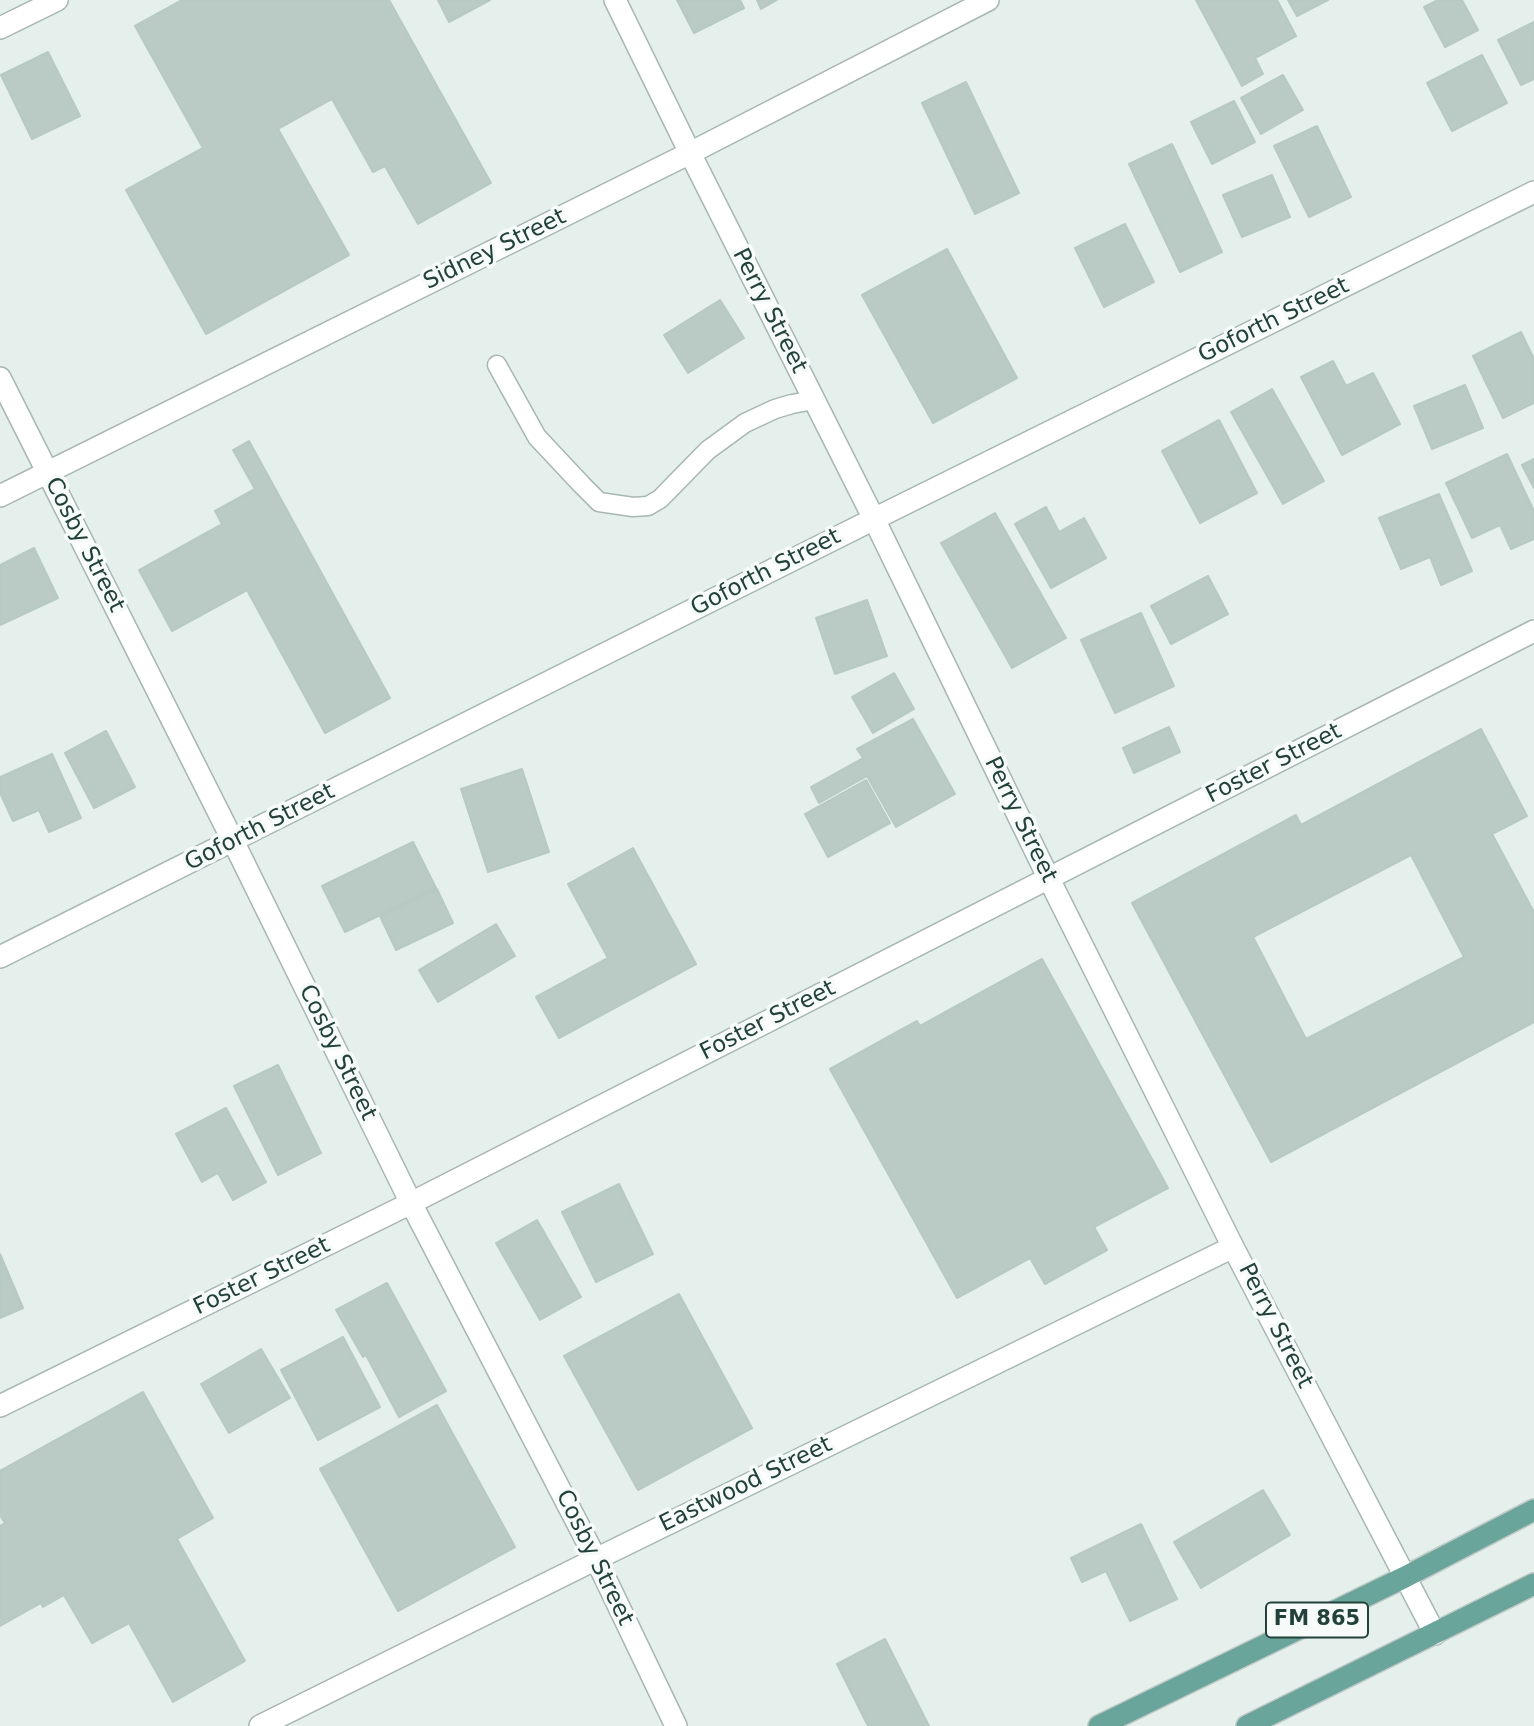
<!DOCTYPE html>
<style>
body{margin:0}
canvas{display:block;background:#e5efeb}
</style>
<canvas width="1534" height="1726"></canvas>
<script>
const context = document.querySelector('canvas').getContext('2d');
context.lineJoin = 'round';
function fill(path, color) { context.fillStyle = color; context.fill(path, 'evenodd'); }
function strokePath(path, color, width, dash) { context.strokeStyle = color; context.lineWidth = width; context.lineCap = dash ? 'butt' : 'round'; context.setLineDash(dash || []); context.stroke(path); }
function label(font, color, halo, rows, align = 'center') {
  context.font = font + ' "DejaVu Sans",sans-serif'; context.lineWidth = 7; context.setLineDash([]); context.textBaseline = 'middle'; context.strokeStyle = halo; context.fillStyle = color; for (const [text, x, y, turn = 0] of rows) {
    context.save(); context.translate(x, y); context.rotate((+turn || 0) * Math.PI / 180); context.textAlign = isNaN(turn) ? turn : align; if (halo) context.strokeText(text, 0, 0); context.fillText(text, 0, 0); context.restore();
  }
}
const building = new Path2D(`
 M182,0H389L491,183L418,224L385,166L373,172L332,99L278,129L349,255L206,334L126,190L203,148L135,26Z
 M438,0H490L449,22Z
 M677,0H740L744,8L694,33Z
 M757,0H777L761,9Z
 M1196,0H1277L1296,36L1255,58L1263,74L1242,86Z
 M1288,0H1328L1297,16Z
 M1438,0H1462L1478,30L1445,47L1424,7Z
 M1534,22V79L1521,85L1498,40Z
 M48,52L80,116L32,139L1,75Z
 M1482,55L1507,103L1452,131L1427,83Z
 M1283,75L1303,110L1261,134L1241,98Z
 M966,82L1019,193L975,214L922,103Z
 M1234,101L1255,142L1212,164L1191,122Z
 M1317,126L1351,197L1309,217L1274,146Z
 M1172,144L1222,252L1180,272L1129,164Z
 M1272,175L1290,217L1242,237L1223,195Z
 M1125,224L1154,282L1104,307L1075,248Z
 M947,249L1017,378L933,423L862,295Z
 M720,300L744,338L688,373L664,335Z
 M1521,332L1534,359V403L1503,418L1473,356Z
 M1333,361L1346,386L1373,373L1400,424L1342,455L1301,377Z
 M1465,385L1483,428L1432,449L1414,406Z
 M1272,389L1324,481L1283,504L1231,412Z
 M1219,420L1257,493L1200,523L1162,451Z
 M249,441L390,698L325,733L247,590L172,631L139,570L222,524L215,511L255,489L233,450Z
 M1507,454L1534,511V539L1511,549L1500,525L1472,538L1446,483Z
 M1534,459V488L1522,465Z
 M1439,494L1472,571L1441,585L1430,557L1401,569L1379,518Z
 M1046,507L1059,532L1084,518L1106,558L1051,588L1015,524Z
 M995,513L1066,638L1012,668L941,543Z
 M34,548L58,598L0,625V565Z
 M1208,576L1228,614L1171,644L1151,606Z
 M867,600L887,656L835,674L816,618Z
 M1141,613L1174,686L1115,713L1081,640Z
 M894,673L914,709L873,733L852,697Z
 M913,719L955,794L896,827L867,776L819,803L811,787L863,758L857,749Z
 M1169,727L1180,752L1134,773L1123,748Z
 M1481,729L1527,816L1492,834L1534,912V1022L1271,1162L1132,903L1296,815L1301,825ZM1411,855L1464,957L1306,1039L1253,937Z
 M106,731L135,787L94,808L65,753Z
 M52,754L81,818L49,832L39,810L13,821L0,793V777Z
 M522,769L549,852L488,872L461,789Z
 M866,780L890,823L828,857L805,814Z
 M413,842L436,888L345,932L322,886Z
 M633,848L696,964L559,1038L536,997L608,958L568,884Z
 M437,889L453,923L396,950L380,916Z
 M496,924L515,956L438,1002L419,970Z
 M1042,959L1168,1188L1094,1227L1107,1250L1045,1284L1030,1258L957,1298L830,1069L917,1021L920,1026Z
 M278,1065L321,1153L278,1175L234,1086Z
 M226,1108L266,1182L233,1200L218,1173L202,1182L176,1134Z
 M619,1184L653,1254L596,1282L562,1212Z
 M537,1220L581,1297L540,1320L496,1243Z
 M0,1254L23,1308L0,1318Z
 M387,1283L446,1391L399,1417L366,1355L363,1357L336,1310Z
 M679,1294L752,1428L638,1490L564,1356Z
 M343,1337L380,1407L318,1440L281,1370Z
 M261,1349L290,1398L229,1433L201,1384Z
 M143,1392L213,1518L177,1539L245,1661L173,1702L129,1623L92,1643L64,1595L43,1607L41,1603L0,1626V1526L5,1523L0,1515V1471Z
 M437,1405L515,1547L398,1611L320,1469Z
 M1263,1490L1290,1535L1201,1588L1174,1542Z
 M1141,1524L1177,1599L1130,1621L1106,1571L1082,1582L1071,1558Z
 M885,1639L929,1726H868L837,1664Z`);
const service = new Path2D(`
 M497,365L537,437L582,485L599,502L633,507L648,506L660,499L708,450L745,423L775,409L792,404L814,400`);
const minor = new Path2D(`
 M615,0L690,153L874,519L1049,879L1233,1247L1435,1634
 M0,28L57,0
 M0,378L233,841L411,1203L596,1559L676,1726
 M0,496L690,153L988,0
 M0,957L874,519L1534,192
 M0,1406L411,1203L1534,631
 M260,1726L596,1559L1233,1247`);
const primary = new Path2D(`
 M1099,1726L1405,1577L1534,1510
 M1247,1726L1534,1584`);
const shields = [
 [1317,1620,102]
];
const shieldNames = [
 ["FM 865",1317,1620]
];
const streetNames = [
 ["Sidney Street",495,250,-26],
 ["Perry Street",769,311,63],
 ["Goforth Street",1274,321,-26],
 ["Cosby Street",84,545,63],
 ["Goforth Street",766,573,-27],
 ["Foster Street",1274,764,-27],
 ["Perry Street",1020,820,64],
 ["Goforth Street",260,828,-27],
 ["Foster Street",768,1021,-27],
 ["Cosby Street",337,1053,64],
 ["Foster Street",262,1277,-26],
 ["Perry Street",1275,1326,63],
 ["Eastwood Street",746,1485,-26],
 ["Cosby Street",594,1558,64]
];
fill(building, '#bacac4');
strokePath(building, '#b7c9c3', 2);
strokePath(service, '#a7b7b3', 21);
strokePath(minor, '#a7b7b3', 24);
strokePath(primary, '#c1cac8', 24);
strokePath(service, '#fff', 18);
strokePath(minor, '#fff', 21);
strokePath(primary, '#69a59a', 21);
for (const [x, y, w] of shields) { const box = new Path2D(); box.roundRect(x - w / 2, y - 17.5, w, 35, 5); context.fillStyle = '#f6fbf9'; context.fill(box); strokePath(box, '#23413b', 2); }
label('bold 21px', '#23413b', null, shieldNames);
label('23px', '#23413b', '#f6fbf9', streetNames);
</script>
